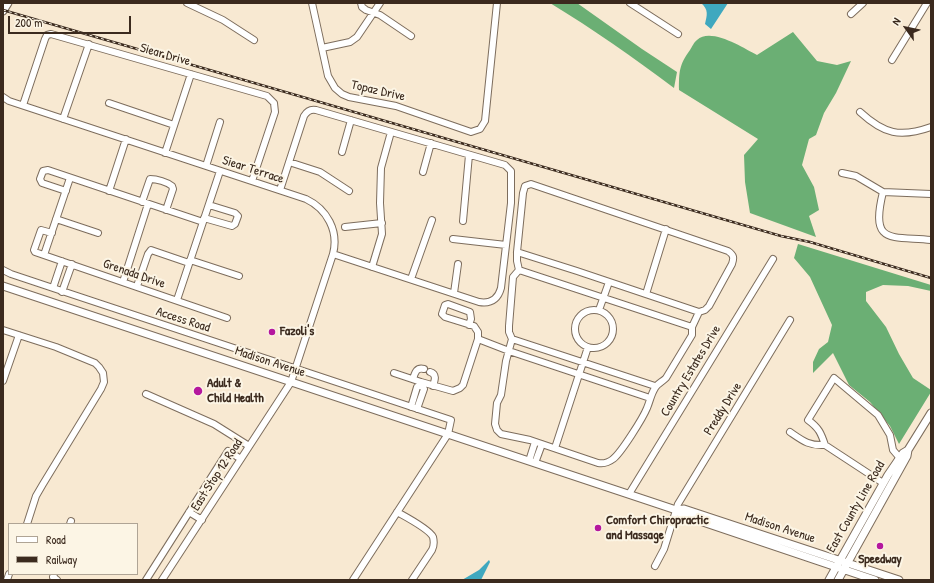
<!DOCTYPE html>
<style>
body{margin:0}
#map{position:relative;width:934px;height:583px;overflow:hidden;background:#f8e9d2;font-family:"Patrick Hand",sans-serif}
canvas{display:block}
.frame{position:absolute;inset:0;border:4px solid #3b2a1e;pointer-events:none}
.legend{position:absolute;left:8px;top:523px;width:130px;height:52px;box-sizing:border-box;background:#fcf5e5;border:1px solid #afa495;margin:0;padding:5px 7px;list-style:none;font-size:12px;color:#3b2a1e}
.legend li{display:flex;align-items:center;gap:8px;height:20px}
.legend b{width:20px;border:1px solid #afa495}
.north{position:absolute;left:886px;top:8px;width:40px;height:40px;-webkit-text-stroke:3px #fcf5e5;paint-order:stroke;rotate:303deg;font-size:11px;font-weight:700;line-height:16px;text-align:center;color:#3b2a1e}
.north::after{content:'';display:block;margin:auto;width:14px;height:18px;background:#3b2a1e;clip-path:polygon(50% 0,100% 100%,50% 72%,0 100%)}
.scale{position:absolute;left:8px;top:16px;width:123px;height:18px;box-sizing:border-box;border:2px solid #3b2a1e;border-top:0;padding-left:5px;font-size:12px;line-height:14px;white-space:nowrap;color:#3b2a1e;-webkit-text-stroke:3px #fcf5e5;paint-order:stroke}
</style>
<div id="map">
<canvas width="934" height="583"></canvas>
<div class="frame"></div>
<ul class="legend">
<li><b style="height:5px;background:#fff"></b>Road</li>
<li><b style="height:5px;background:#3b2a1e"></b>Railway</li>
</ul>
<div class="north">N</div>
<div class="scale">200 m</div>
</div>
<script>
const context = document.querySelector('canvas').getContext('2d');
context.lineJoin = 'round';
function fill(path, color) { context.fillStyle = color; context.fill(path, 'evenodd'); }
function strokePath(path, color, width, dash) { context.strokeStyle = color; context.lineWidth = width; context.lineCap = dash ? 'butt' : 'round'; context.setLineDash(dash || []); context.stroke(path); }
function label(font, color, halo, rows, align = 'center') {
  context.font = font + ' "Patrick Hand",sans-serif'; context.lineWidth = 4; context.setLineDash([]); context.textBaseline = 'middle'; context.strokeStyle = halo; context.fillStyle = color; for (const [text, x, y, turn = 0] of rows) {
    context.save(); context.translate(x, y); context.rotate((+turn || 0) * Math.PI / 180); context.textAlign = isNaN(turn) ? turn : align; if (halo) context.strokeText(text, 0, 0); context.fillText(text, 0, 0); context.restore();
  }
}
const forest = new Path2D(`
 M550,3H577L642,49L677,72L674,88C634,58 593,29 550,3Z
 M793,32L817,61L837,65L851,61L836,93L824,113L816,135L809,139L802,165L814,187L819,210L809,216L816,237L750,213L745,182L744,155L758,139L679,90C679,72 679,65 690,50C692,47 694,42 697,40C711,27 743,48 757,55Z
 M798,244L931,285V291L908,286L883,285L866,292V301L886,327L899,354L913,378L931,390V392L899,444L890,426L870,402L849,385L833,353L813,373V362L819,349L828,342L832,325L810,277L794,258Z`);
const water = new Path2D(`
 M701,3H728L711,29L705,24C707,15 709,10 701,3Z
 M489,560L490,562L481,580H462L479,570Z`);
const minor = new Path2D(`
 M187,3L223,20L254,40
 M312,3L328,76L335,88L342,94L349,97L396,106L471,132L480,129L485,121L497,3
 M361,3L362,7L366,10L380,15L411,36
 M630,3L678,34
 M851,14L863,3
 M322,48L350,42L357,37L380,3
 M892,60L927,3
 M3,97L9,101L306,199C327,209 339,231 333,254L291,382L162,580
 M109,103L174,125
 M23,105L45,39L47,35L51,34L267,96L274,103L275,112L252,181
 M860,112C884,134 900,138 931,127
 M63,119L89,44
 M342,152L351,120
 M165,153L191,74
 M289,162L320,172L349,191
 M206,166L220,122
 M423,172L431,143
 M842,173L856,176L883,192L931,194
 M531,184L728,251C734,255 734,258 732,264L709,306L705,310L699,312L692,327V335L666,378C662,382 657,384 655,388C651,394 650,401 647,408C643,418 621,453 613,459C608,463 604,464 598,463L530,440L501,434L497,430L495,424L497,403L501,395L506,361L512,339L509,332V326L513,277L519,270L517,261V252L523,193L525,186Z
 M280,190L304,116C307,111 311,109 316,110L505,165L511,171V203L501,288C498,299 491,304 479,302L333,254
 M66,191L42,183L40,179L43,171L48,170L203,222
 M109,191L126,139
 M883,192C870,245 890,236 931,240
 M142,202L150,179C157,179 167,182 172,186L173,189L166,210
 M204,218L232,226L235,224L238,216L235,213L209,205
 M56,219L98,233
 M463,221L469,155
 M345,227L382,223
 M52,233L41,230L34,250L35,252L227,318
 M453,239L506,245
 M517,252L577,271L699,312
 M44,255L70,178
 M190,260L239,276
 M372,267L382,234L380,203L381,168L391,132
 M3,270L11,274L53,288L451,420L448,434L353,580
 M519,270L692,327
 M411,279L432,220
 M123,282L148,204
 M137,286L148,254L151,250L189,263
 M53,288L62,261
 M62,292L72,264
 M454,293L458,264
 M646,294L666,229
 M177,300L220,171
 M575 329a19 19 0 1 1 38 0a19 19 0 1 1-38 0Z
 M599,310L609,282
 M469,325L471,319L470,312L448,304L445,305L442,314L445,317L474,326L478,332V339
 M3,330L56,347L95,363L99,367L103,373L104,382L101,389L43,484L36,496L27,524
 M512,339L655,386
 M430,372C437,374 435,380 433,386
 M394,373L421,382V385L424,389L417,409
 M413,379C415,373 416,367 424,369
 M3,381L19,335
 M421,382L453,391L460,388L463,385L478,339L509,351L650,398
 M146,394L214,424L249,446
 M411,407L417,387L421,385
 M790,432C803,441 809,446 825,445L883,483
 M825,445C821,433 819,428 808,420L834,378L878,415L890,435L893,450L899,457
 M555,448L588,347
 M529,461L535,442
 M535,463L542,444
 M629,494L773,259
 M189,512L202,520
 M397,512C406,517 429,529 433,537C434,541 434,546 432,550L412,580
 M70,524L71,521
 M655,566L664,549L678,504L790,320
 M54,574L53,577L57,580
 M7,580L9,574
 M146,580L228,451L241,459`);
const major = new Path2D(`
 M3,11L8,3
 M3,286L649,501L676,510L682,515L875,580
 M676,510L684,509L899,580
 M829,580L888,475L903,453L908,450
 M838,580L907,456L908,450L931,413`);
const rail = new Path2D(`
 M3,10L781,236L810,242L931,278`);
const markers = [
 [272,332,4,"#b5179e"],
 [198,391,5,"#b5179e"],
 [598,528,4,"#b5179e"],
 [880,546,4,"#b5179e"]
];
const streetNames = [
 ["Siear Drive",165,55,16],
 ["Topaz Drive",378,91,13],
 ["Siear Terrace",253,170,18],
 ["Grenada Drive",134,274,19],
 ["Access Road",183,320,18],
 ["Madison Avenue",270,362,18],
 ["Country Estates Drive",691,371,-59],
 ["Preddy Drive",723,409,-58],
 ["East Stop 12 Road",217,475,-57],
 ["East County Line Road",856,507,-60],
 ["Madison Avenue",780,528,18]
];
const poiNames = [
 ["Fazoli's",280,332],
 ["Adult &",207,384],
 ["Child Health",207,399],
 ["Comfort Chiropractic",606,521],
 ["and Massage",606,536],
 ["Speedway",880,560,"center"]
];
fill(forest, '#6baf74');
fill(water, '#3fa8bf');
strokePath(minor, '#7d6d5d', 8);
strokePath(major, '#7d6d5d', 9);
strokePath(minor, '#fff', 6);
strokePath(major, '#fff', 7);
strokePath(rail, '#3b2a1e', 2.5);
strokePath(rail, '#fcf5e5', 1, [3]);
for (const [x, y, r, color] of markers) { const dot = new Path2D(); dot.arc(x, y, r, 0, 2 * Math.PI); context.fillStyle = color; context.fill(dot); strokePath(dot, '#fcf5e5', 1.5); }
label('13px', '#3b2a1e', '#fcf5e5', streetNames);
label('bold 13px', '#3b2a1e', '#fcf5e5', poiNames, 'left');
</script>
